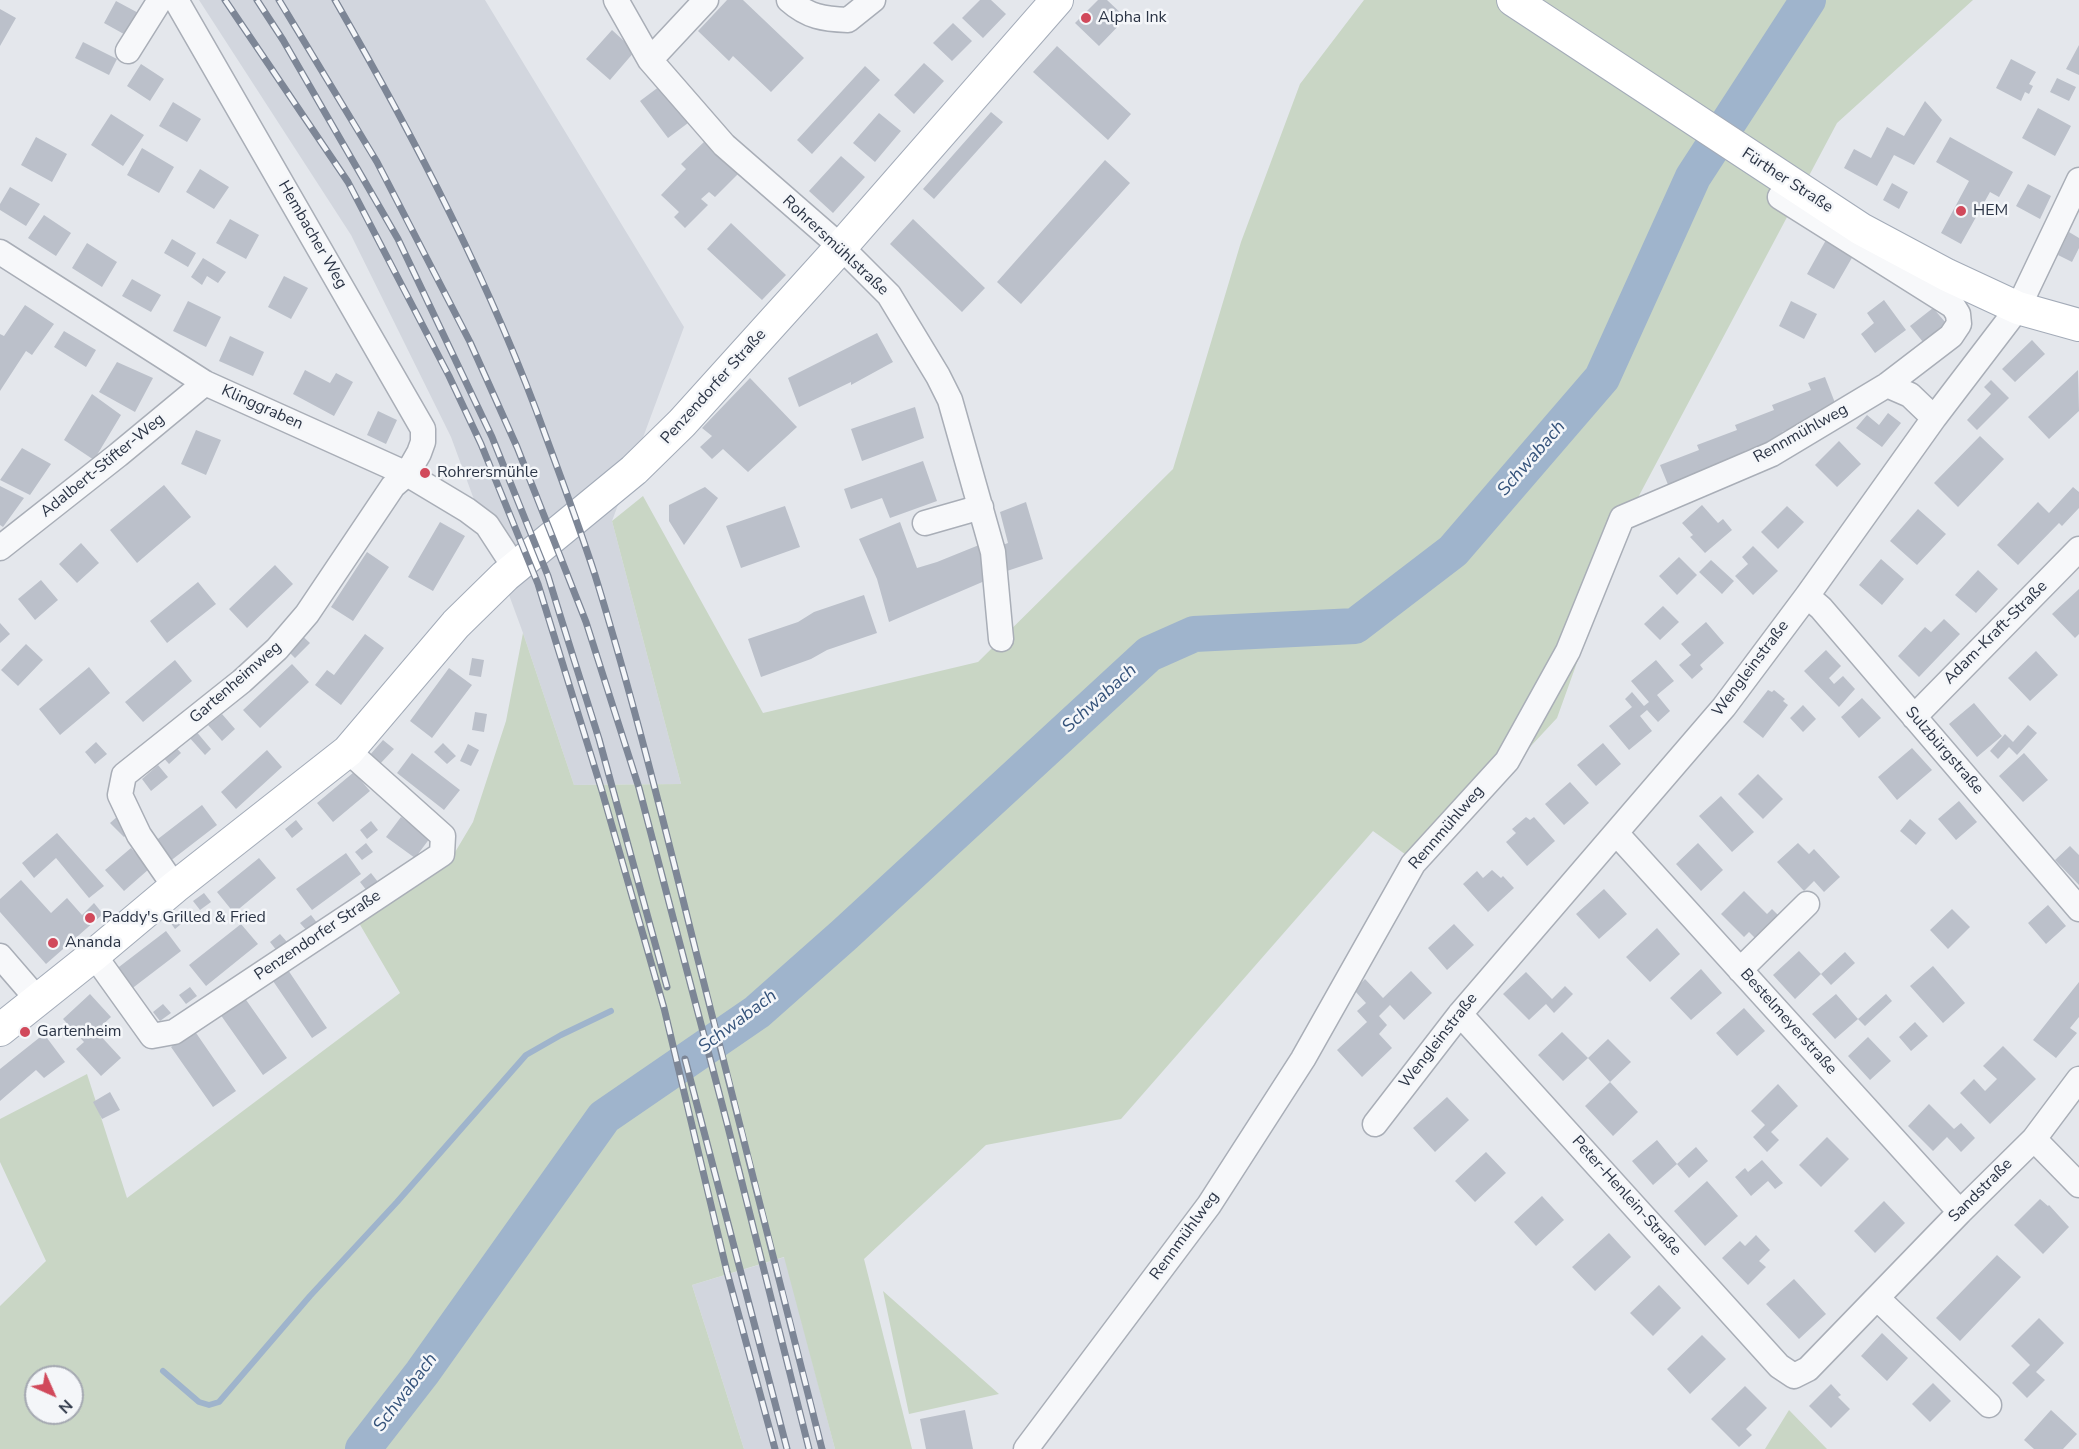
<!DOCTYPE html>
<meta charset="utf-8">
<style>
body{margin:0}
#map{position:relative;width:2079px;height:1449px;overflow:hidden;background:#e4e7ec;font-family:"Nunito Sans",sans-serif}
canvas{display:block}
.north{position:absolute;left:24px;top:1365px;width:60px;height:60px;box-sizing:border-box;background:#f4f6f9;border:2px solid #a4a8b1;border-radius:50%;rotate:135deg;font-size:16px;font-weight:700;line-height:24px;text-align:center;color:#2b3445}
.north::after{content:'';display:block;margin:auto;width:21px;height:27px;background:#d1495b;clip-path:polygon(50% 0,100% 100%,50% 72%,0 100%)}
</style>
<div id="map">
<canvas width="2079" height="1449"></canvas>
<div class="north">N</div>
</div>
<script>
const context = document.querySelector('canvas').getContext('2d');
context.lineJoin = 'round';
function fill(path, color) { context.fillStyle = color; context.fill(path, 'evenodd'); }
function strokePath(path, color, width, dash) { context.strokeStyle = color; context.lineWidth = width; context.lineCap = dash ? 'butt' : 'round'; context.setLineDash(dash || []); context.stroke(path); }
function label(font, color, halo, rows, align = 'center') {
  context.font = font + ' "Nunito Sans",sans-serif'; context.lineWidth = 5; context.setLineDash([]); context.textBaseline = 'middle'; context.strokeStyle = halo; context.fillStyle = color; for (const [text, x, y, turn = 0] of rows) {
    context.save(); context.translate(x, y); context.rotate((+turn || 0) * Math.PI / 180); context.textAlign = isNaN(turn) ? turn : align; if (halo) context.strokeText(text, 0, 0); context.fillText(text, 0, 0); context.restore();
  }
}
const built = new Path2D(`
 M199,0H485L684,327L612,521L681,784L574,785L523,633L451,437L351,235Z
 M785,1257L835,1449H744L692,1285Z`);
const green = new Path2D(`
 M1364,0H1973L1837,123L1633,507L1557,718L1420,865L1373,831L1121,1119L986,1145L864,1259L912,1449H835L784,1257L692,1285L744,1449H0V1306L46,1261L0,1162V1119L87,1074L127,1198L400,993L359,923L448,864L473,822L506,721L523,633L574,785L681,784L612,521L643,496L763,713L978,662L1173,469L1241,242L1300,84ZM36,1377H72V1413H36Z
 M883,1291L999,1394L909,1414Z
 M1789,1410L1827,1449H1765Z`);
const stream = new Path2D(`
 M163,1371L199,1402L209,1405L219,1402L310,1296L397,1202L526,1055L561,1035L611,1011`);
const river = new Path2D(`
 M363,1449L422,1373L604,1117L757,1012L844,935L1149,654L1194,634L1355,626L1453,551L1602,378L1693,177L1808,0`);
const building = new Path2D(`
 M727,0H743L804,58L771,92L733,56L729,61L698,31Z
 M980,0H991L1006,14L983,38L962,18Z
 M1098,0H1107L1126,18L1099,46L1075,23Z
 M116,1L144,16L131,38L104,23Z
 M0,9L16,18L0,46Z
 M953,23L972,41L952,61L933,43Z
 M612,30L635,51L610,80L586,59Z
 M83,42L117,59L109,75L75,58Z
 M2079,45V75L2066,69Z
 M1057,46L1131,114L1108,140L1033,72Z
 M2011,59L2036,72L2029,84L2033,86L2029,94L2025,92L2021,101L1996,88Z
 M924,63L944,81L914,114L894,95Z
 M141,64L164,79L150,101L127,86Z
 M865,66L880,80L812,154L797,140Z
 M2057,78L2076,87L2069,101L2050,92Z
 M660,86L688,123L668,138L640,101Z
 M1925,101L1942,120L1914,165L1894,155L1877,186L1844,168L1854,149L1871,158L1887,127L1904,136Z
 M173,102L201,119L187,142L159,126Z
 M2038,108L2071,126L2055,156L2022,138Z
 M991,112L1003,122L934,199L923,189Z
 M879,113L901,131L875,162L853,143Z
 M111,114L144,135L123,166L91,145Z
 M36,137L67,154L52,182L21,165Z
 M1950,137L2013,172L1999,197L1990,192L1961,244L1941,233L1969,181L1936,162Z
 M705,141L738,174L715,197L709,192L701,199L708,205L685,228L674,217L679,212L661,195L686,169L681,164Z
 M142,148L174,167L159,193L127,175Z
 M841,156L865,177L833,213L809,191Z
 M1105,160L1130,183L1021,304L997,282Z
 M200,169L229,187L214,209L186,192Z
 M1892,183L1908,192L1899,209L1883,200Z
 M2028,184L2051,196L2040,219L2016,206Z
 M10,187L40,204L26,226L0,210V204Z
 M44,215L71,233L56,256L28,238Z
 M230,219L259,235L246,259L216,243Z
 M913,219L985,288L962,312L890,244Z
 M731,223L786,275L762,300L707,249Z
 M2069,232L2079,238V248L2072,262L2058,255Z
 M172,239L196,253L188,267L164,253Z
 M1826,240L1853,256L1834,289L1807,274Z
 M87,243L117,262L102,287L72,268Z
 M203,258L226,272L218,283L207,276L202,285L191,277Z
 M284,276L308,288L291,319L268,307Z
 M132,279L161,295L151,312L122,296Z
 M1884,300L1906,330L1875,353L1861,334L1874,323L1867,313Z
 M188,301L221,317L206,347L173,331Z
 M1791,301L1817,314L1804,339L1779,326Z
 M25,305L54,324L32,355L26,351L0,391V334L4,336Z
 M1933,308L1946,323L1923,342L1910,326Z
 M64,331L96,350L86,367L54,347Z
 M877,333L893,362L851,385V382L799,407L788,378Z
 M230,336L264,352L253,376L219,361Z
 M2032,340L2045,354L2015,382L2002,369Z
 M117,362L153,378L135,412L99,392Z
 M305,370L330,383L336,373L353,382L334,416L293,394Z
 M2078,370L2079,411L2049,439L2028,417Z
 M1825,377L1837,408L1821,417L1782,432L1784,437L1745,451L1747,457L1671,492L1660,465L1699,450L1697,445L1737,430L1735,425L1774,410L1772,405L1811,390L1808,383Z
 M750,378L797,427L748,472L723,449L712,459L700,447L712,436L702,428Z
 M1991,380L2009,398L1977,430L1967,420L1991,394L1984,387Z
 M92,394L121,415L94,460L64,440Z
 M915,407L924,438L862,461L851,429Z
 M378,411L397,420L386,444L367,435Z
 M1888,413L1901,423L1882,447L1856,428L1867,415L1879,425Z
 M196,430L221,440L206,475L181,464Z
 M1980,436L2004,459L1958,507L1934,483Z
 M1839,441L1861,464L1837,487L1815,465Z
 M22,448L51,464L30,495L0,480Z
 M923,461L937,501L890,518L882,498L851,509L844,489Z
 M164,485L191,517L137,563L110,530Z
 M0,486L24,498L3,527L0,525Z
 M705,487L718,498L684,545L669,521V505Z
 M2073,487L2079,492V508L2062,526L2059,523L2018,565L1997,545L2038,502L2049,513Z
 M1026,502L1043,559L1004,572L997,547L1008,543L1000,512Z
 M1702,505L1718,523L1723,519L1732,530L1705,553L1690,537L1693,535L1682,523Z
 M785,506L800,547L741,568L726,526Z
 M1787,506L1804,522L1778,549L1761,532Z
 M1918,509L1946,534L1917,565L1890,541Z
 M440,522L465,536L433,591L408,577Z
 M900,522L917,568L937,562L979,545L987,580L889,622L877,579L859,539Z
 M81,543L99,563L77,583L59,564Z
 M1753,546L1778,571L1753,595L1735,576L1748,564L1742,557Z
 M367,552L389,567L353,621L331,607Z
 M1679,557L1697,575L1677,595L1659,576Z
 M1881,559L1904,579L1882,605L1859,585Z
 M1711,560L1734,581L1722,594L1699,572Z
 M275,565L293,584L247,628L229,609Z
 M1978,570L1998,589L1976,613L1955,595Z
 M41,580L58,600L35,620L18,599Z
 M198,582L216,604L167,643L150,621Z
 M2079,589V634L2075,638L2052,614Z
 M864,595L877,633L827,650L811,659L761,677L748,639L798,622L814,612Z
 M1663,606L1679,622L1660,640L1644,624Z
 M1944,619L1960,634L1919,677L1898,656L1925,627L1931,632Z
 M1706,622L1724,643L1700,665L1703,669L1692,679L1679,665L1691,655L1681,644Z
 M0,623L10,634L0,643Z
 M297,631L310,643L295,658L283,646Z
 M365,634L384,648L341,705L315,685L327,670L334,675Z
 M26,644L43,660L18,686L1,670Z
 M1826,650L1841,666L1829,678L1834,684L1843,676L1855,689L1839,707L1804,671Z
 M2036,651L2058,675L2030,701L2008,678Z
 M472,658L484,660L481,677L469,675Z
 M175,660L192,681L143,722L125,702Z
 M1656,660L1674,681L1657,695L1670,711L1658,722L1647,710L1640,716L1652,731L1629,750L1609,726L1632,707L1625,699L1632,692L1644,706L1649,702L1631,681Z
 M292,664L309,682L260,728L243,710Z
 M89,667L110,693L60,735L39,709Z
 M449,668L472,685L432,738L410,721Z
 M1768,690L1772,692L1774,690L1785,699L1783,701L1788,705L1763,738L1743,722Z
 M1862,698L1881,718L1859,738L1841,717Z
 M1974,703L2002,736L1977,757L1949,724Z
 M1803,705L1816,719L1803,732L1790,718Z
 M475,712L487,714L484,732L472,730Z
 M222,714L235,729L222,741L208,725Z
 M2028,725L2037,733L2017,755L2009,747L1998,759L1990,751L2005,734L2013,742Z
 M195,730L211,749L205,755L188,736Z
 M383,740L394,749L379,765L369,756Z
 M96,742L107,754L95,764L85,752Z
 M443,743L456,756L447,764L434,752Z
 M1603,743L1621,764L1596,786L1577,765Z
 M173,744L181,753L169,764L161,755Z
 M468,744L479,750L471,766L460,761Z
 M1912,748L1932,770L1897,800L1878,777Z
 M267,750L282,767L236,809L221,792Z
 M412,753L460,790L444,810L397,773Z
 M2024,753L2048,780L2023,802L1999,776Z
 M158,765L168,777L151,791L142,779Z
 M354,772L370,791L333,822L317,803Z
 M1758,774L1783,799L1763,819L1738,794Z
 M1570,782L1589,803L1564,825L1545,804Z
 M1721,796L1754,832L1732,852L1699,816Z
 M1959,801L1977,822L1956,840L1938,819Z
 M202,805L217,825L169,862L154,842Z
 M118,816L131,830L124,837L110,823Z
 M401,817L430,838L415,858L386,837Z
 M1526,817L1530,820L1534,817L1555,841L1527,866L1506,842L1516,833L1512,829Z
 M1910,819L1926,833L1916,845L1900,831Z
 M296,820L303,829L292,838L285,829Z
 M371,821L378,830L367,839L360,830Z
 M57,833L104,886L89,898L56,858L34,878L22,863Z
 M366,843L373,852L362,860L355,852Z
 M1698,843L1723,870L1701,891L1676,864Z
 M1798,843L1809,854L1814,849L1840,877L1824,892L1814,881L1804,891L1777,862Z
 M2070,846L2079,855V885L2055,860Z
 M131,848L149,869L124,891L105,870Z
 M346,853L361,874L312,910L296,889Z
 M259,858L276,878L234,913L217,892Z
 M1492,870L1501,878L1503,876L1514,888L1488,912L1463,884L1477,871L1483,878Z
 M371,873L378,882L367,891L360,882Z
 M21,880L51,913L67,898L82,915L94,903L103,914L46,964L0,912V899Z
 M1604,889L1627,914L1599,939L1576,914Z
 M1744,891L1767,914L1772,909L1780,917L1757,940L1749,932L1744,937L1721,914Z
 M204,893L211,902L200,910L193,901Z
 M2048,905L2066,926L2046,944L2028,923Z
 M1952,909L1970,927L1948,949L1930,930Z
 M179,911L186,920L175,929L168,919Z
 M311,915L318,924L308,932L300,923Z
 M241,924L258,944L206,986L189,965Z
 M1454,924L1474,945L1447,970L1428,948Z
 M1657,928L1680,954L1650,982L1626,957Z
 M166,931L181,951L130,990L115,970Z
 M280,934L288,943L277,951L270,942Z
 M1799,951L1821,974L1795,999L1773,975Z
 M1845,952L1855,963L1831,985L1821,974Z
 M1933,966L1965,1003L1943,1023L1910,986Z
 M1701,969L1722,993L1691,1020L1670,998Z
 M288,970L327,1028L312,1038L273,981Z
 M1411,971L1432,993L1404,1020L1390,1005L1379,1016L1387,1025L1379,1034L1392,1048L1362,1077L1337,1050L1367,1022L1357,1011L1366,1003L1354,990L1365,979L1383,998Z
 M1526,972L1552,999L1565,986L1573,994L1554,1013L1546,1004L1529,1020L1503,994Z
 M2079,982V1017L2070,1028L2077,1033L2056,1058L2033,1040Z
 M190,987L197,996L186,1004L179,995Z
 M90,994L111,1017L96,1031L121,1058L101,1076L76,1049L84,1042L63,1019Z
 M1836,994L1858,1019L1835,1039L1812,1014Z
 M1886,994L1892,1001L1865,1026L1858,1019Z
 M244,997L287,1058L263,1075L220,1014Z
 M163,1004L171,1013L160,1021L153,1012Z
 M1744,1008L1765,1031L1737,1056L1716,1033Z
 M1915,1022L1928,1036L1911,1051L1899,1037Z
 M194,1030L236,1091L213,1107L171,1047Z
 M1562,1032L1588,1058L1563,1081L1538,1055Z
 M44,1034L65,1062L44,1078L36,1070L0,1101V1069Z
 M1868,1037L1891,1061L1870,1080L1848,1056Z
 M1608,1039L1631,1062L1610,1082L1588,1058Z
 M2003,1046L2036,1079L1990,1124L1960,1093L1974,1079L1985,1091L1997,1079L1983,1066Z
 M1610,1082L1638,1112L1613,1136L1585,1106Z
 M1778,1084L1798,1106L1771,1132L1779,1140L1767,1152L1753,1137L1765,1125L1751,1111Z
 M110,1092L120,1110L102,1119L93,1102Z
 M1447,1097L1469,1120L1435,1152L1413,1128Z
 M1929,1104L1954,1129L1961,1123L1975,1138L1961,1152L1947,1137L1933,1151L1908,1126Z
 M1827,1137L1849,1159L1821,1187L1799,1165Z
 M1657,1140L1677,1164L1653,1185L1632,1161Z
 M1696,1147L1708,1161L1689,1178L1677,1164Z
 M1486,1152L1506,1173L1475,1202L1455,1181Z
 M1762,1160L1783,1183L1775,1189L1768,1181L1751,1196L1735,1177L1745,1168L1748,1172Z
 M1707,1181L1738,1216L1705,1246L1674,1211Z
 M1542,1196L1564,1220L1536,1246L1514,1222Z
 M2040,1199L2048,1206L2049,1205L2069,1227L2043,1254L2014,1225Z
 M1884,1201L1905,1223L1875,1253L1854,1231Z
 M1609,1233L1631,1257L1595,1291L1572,1267Z
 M1756,1235L1770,1250L1759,1261L1766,1267L1748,1285L1722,1258L1740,1241L1745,1246Z
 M1997,1255L2021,1277L1960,1341L1936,1318Z
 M1794,1279L1826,1314L1799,1339L1766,1304Z
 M1659,1285L1681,1308L1653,1336L1630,1313Z
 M2039,1318L2064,1343L2036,1372L2045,1380L2027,1398L2012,1383L2030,1365L2011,1346Z
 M1882,1333L1908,1358L1887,1381L1861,1356Z
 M1702,1335L1726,1359L1690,1394L1667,1369Z
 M1933,1383L1951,1401L1930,1422L1912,1404Z
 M1831,1384L1841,1395L1838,1397L1850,1409L1831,1428L1809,1406Z
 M1745,1386L1767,1408L1746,1429L1752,1435L1739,1447L1711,1419Z
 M965,1410L973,1449H926L920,1419Z
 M2051,1410L2077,1434L2063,1449H2034L2024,1440Z`);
const minor = new Path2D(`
 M616,0L650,60L724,145L841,247L889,295L938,376L950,400L993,552L1001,639
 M789,0C808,17 824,19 848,20L873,0
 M128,51L160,0
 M650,60L706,0
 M0,252L205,383L407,474L467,510L487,525L515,568
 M1887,385L1910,395L1934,418
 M925,523L981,507
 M0,548L118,455L205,383
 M1807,596L1821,608L2079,909
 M1914,717L2079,549
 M1616,833L1960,1212
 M175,887L139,835L120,795L124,775L242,681L277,649L307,614L393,486L407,474L419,453L423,442V429L176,0
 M94,955L152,1036L174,1032L442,854L443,836L348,751
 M0,956L38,1000
 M1740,970L1807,904
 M1460,1014L1779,1366L1794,1376L1808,1369L1960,1212L2034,1139L2079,1079
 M1375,1124L1460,1014L1724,707L1807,596L1934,418L2018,308L2079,180
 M2034,1139L2079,1185
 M1877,1298L1989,1405
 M1026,1449L1209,1205L1303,1059L1413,864L1507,761L1568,651L1622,518L1772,454L1887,385L1951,336L1959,324L1958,314L1953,306L1780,197`);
const major = new Path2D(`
 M1513,0L1861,229L1947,275L2018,308L2079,325
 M0,1030L94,955L175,887L348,751L456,624L505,576L634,470L682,423L841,247L1057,0`);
const rail = new Path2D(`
 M225,0L348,182L449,376L481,444L538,584L602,791L664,1008L727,1272L775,1449
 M257,0L283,40L398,239L492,437L548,576L560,615L599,739L667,987
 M279,0L377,162L470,342L517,447L586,622L639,788L728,1127L809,1449
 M335,0C415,139 492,286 546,437C563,483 580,529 595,575C633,698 664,823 695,948C738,1115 780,1282 822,1449
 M685,1059L787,1449`);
const markers = [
 [1086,18,6,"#d1495b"],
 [1961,211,6,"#d1495b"],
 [425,473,6,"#d1495b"],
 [90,918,6,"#d1495b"],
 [53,943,6,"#d1495b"],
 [25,1032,6,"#d1495b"]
];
const poiNames = [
 ["Alpha Ink",1098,18],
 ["HEM",1973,211],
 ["Rohrersmühle",437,473],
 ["Paddy's Grilled & Fried",102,918],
 ["Ananda",65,943],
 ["Gartenheim",37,1032]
];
const streetNames = [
 ["Fürther Straße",1787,181,33],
 ["Hembacher Weg",312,235,60],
 ["Rohrersmühlstraße",835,246,43],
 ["Penzendorfer Straße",714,387,-48],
 ["Klinggraben",262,408,24],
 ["Rennmühlweg",1801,434,-29],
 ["Adalbert-Stifter-Weg",103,466,-39],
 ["Adam-Kraft-Straße",1996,633,-45],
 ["Wengleinstraße",1751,669,-53],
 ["Gartenheimweg",236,683,-41],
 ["Sulzbürgstraße",1944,751,49],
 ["Rennmühlweg",1447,828,-49],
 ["Penzendorfer Straße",318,936,-34],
 ["Bestelmeyerstraße",1788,1022,48],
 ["Wengleinstraße",1439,1041,-52],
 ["Sandstraße",1981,1191,-45],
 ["Peter-Henlein-Straße",1626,1196,48],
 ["Rennmühlweg",1185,1236,-54]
];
const waterNames = [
 ["Schwabach",1532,459,-49],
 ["Schwabach",1100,699,-42],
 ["Schwabach",738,1022,-37],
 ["Schwabach",406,1393,-53]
];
fill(built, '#d2d6de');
fill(green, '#c9d6c5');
strokePath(stream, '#9fb4cc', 6);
strokePath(river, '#9fb4cc', 36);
fill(building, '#bbc0ca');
strokePath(minor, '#a9aeb7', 27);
strokePath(major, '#a3abb8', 34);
strokePath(minor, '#f7f8fa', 24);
strokePath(major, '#fff', 32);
strokePath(rail, '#7d8696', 7);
strokePath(rail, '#f4f6f9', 4.5, [14]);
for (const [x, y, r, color] of markers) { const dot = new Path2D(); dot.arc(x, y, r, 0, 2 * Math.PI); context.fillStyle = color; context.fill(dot); strokePath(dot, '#f4f6f9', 2); }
label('16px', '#2b3445', '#f4f6f9', poiNames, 'left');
label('16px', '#2b3445', '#f4f6f9', streetNames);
label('italic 18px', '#34527a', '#f4f6f9', waterNames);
</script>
